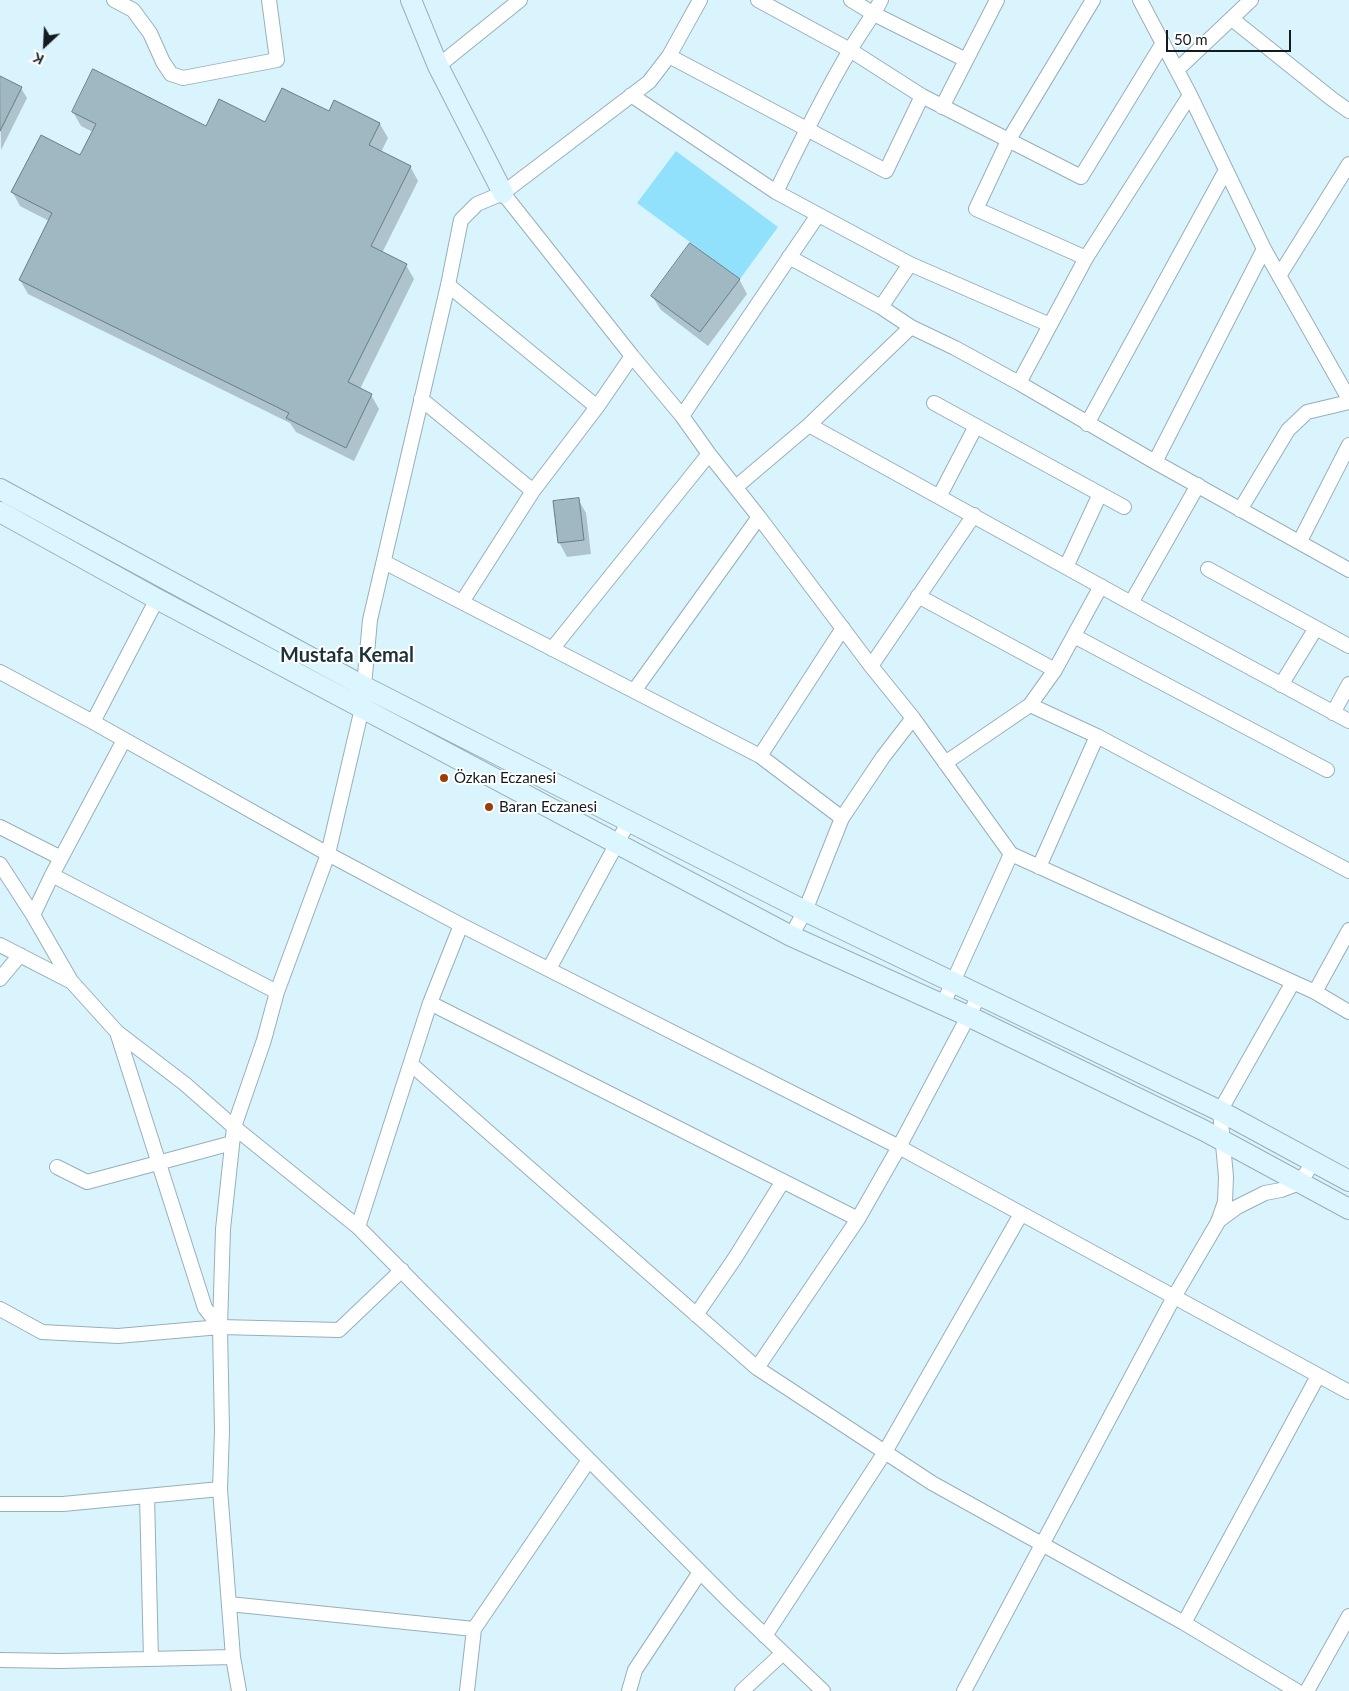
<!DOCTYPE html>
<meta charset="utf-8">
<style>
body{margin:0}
#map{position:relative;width:1349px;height:1691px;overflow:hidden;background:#daf4fe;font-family:Lato,sans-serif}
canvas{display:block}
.north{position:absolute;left:20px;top:20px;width:50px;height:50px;-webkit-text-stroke:4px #fff;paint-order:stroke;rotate:205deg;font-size:14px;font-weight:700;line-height:20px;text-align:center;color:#121b1e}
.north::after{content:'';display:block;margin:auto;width:18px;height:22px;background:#121b1e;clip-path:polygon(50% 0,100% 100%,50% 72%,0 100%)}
.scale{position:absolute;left:1166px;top:30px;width:125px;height:22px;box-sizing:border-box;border:2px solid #121b1e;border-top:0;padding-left:6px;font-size:15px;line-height:18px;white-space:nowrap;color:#121b1e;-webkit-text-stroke:4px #fff;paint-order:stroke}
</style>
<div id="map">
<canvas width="1349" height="1691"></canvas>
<div class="north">K</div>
<div class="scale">50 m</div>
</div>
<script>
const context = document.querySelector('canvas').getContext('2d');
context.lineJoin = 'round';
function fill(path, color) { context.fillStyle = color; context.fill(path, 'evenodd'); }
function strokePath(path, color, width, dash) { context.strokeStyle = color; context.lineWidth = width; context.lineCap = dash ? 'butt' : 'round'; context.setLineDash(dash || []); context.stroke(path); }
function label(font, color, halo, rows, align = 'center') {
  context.font = font + ' Lato,sans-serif'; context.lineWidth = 4; context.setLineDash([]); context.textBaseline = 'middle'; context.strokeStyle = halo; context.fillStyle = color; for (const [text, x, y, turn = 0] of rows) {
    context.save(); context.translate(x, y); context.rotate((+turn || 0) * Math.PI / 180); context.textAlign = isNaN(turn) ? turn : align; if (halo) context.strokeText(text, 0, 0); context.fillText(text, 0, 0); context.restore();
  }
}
const green = new Path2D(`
 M676,151L778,227L740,279L637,203Z`);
const shadow = new Path2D(`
 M0,77L21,88L27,98L1,150Z
 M73,112L207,127L266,123L329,113L380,124L388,138L381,152L410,166L418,181L382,253L406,265L414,279L360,389L371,395L379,409L354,461L296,432L290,423L28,294L20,280L49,221L20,206L12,191L81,157L93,132L81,126Z
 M739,279L747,294L708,346L661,310L652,296Z
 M578,499L586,513L591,554L567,557L559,542Z`);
const building = new Path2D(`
 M93,69L206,126L219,99L265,122L282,88L329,111L334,100L380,123L369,145L411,166L371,246L407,264L348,382L372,394L346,448L286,418L289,413L19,280L52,213L11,192L41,135L80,155L96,124L72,112Z
 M0,76L22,87L0,131Z
 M690,243L740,279L700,332L651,296Z
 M579,498L584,540L558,543L553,501Z`);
const street = new Path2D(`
 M114,0L133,10L150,33L163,62L171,74L183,78L277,60L269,0
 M758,0L850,50L922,96L1081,177L1163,43
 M851,0L874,14L966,60
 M1140,0L1190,95L1264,249L1349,399
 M1232,19L1332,99L1349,111
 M669,56L886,171L922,96
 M438,66L520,0
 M1177,70L1251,0
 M631,95L776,192L910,264L881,307
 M942,107L997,0
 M776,192C799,145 822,97 849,52C859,34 872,18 881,0
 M503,193L632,356L682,416L709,454L759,517L871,666L913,718L1011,854
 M789,257L881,307L911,327L955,348L1019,383L1155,462L1349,570
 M1086,258L976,209L1008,141L1093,0
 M910,264L1050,325
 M1279,276L1349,164
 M448,285L597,407
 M1019,383L1086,258L1190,95
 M421,399L533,491
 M934,403L1124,507
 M682,416L818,215
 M1087,424L1226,170
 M809,425L1131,603L1349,721
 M1155,462L1264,249
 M736,487L809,425L911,327
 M939,497L976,426
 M1240,510L1288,430L1307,412L1349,402
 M1300,541L1349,445
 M384,562L760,756L842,818
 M1066,567L1100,494
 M1208,569L1349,646
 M918,596L1055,670
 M462,602L533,491L597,407L632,356
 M1131,603L1198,485
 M1074,636L1327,770
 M552,649L709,454
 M871,666L974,515
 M0,672L93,722L328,854L461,925L899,1147L1349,1392
 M1281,685L1316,628
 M634,691L759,517
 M1030,705L1097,736L1349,871
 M1333,713L1349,684
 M93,722L157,599
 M760,756L843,628
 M945,763L1030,705L1055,670L1101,586
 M0,827L61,858
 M0,864L33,915L71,981L117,1032L185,1084L234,1127L358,1227L731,1603L823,1691
 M1039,867L1097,736
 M52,875L277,992
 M33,915L52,875L124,740
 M791,936L805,911L842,818L883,757L913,718
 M0,945L70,981
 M549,969L629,821
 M0,979L20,955
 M1315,992L1349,930
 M430,1003L858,1219
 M943,1004L1011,854L1293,982L1315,992L1349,1012
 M117,1032L205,1308L220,1327
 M412,1065L757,1368L932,1483L1184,1623L1297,1691
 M57,1167L87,1182L232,1143
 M1218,1221L1237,1207L1265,1193L1281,1190L1300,1183L1313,1162
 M358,1227L430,1003L461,925
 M0,1309L42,1332L118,1336L220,1327L339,1330L402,1270
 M696,1315L735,1258L783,1181
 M757,1368L858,1219L899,1147L979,996
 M147,1496L151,1659
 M0,1504H63L220,1489
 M229,1604L474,1629
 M1184,1623L1318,1376
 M765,1636L885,1452L1021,1214
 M0,1660L60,1661L233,1657
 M239,1691L233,1657L220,1489L222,1431L220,1327L223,1229L234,1127L264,1040L277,992L328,854L362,708L370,620L448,285L461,220L477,204L503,193L649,82L669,56L700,0
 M467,1691L474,1629L589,1460
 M629,1691L635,1670L700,1572
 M742,1691L783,1653
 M964,1691L1174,1297L1218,1222L1225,1202L1226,1177L1220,1111L1293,982
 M1307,1691L1349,1616`);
const secondary = new Path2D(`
 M411,0L438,66L503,193
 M0,489L365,687L805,911L1220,1111L1349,1181
 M0,512L157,599L791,936L968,1016L1203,1130L1349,1209`);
const markers = [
 [444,778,5,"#9f3c06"],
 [489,807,5,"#9f3c06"]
];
const poiNames = [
 ["Özkan Eczanesi",454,778],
 ["Baran Eczanesi",499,807]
];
const districtNames = [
 ["Mustafa Kemal",347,656]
];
fill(green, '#91e1fc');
fill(shadow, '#0003');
fill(building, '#9fb8c1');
strokePath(building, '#667d86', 1);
strokePath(street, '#97afb8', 16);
strokePath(secondary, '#97afb8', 22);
strokePath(street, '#fff', 14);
strokePath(secondary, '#dcf6ff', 20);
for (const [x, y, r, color] of markers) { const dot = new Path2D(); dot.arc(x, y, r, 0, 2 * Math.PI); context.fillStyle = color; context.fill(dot); strokePath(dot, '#fff', 2); }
label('15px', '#121b1e', '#fff', poiNames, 'left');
label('bold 20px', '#1d3239', '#fff', districtNames);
</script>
